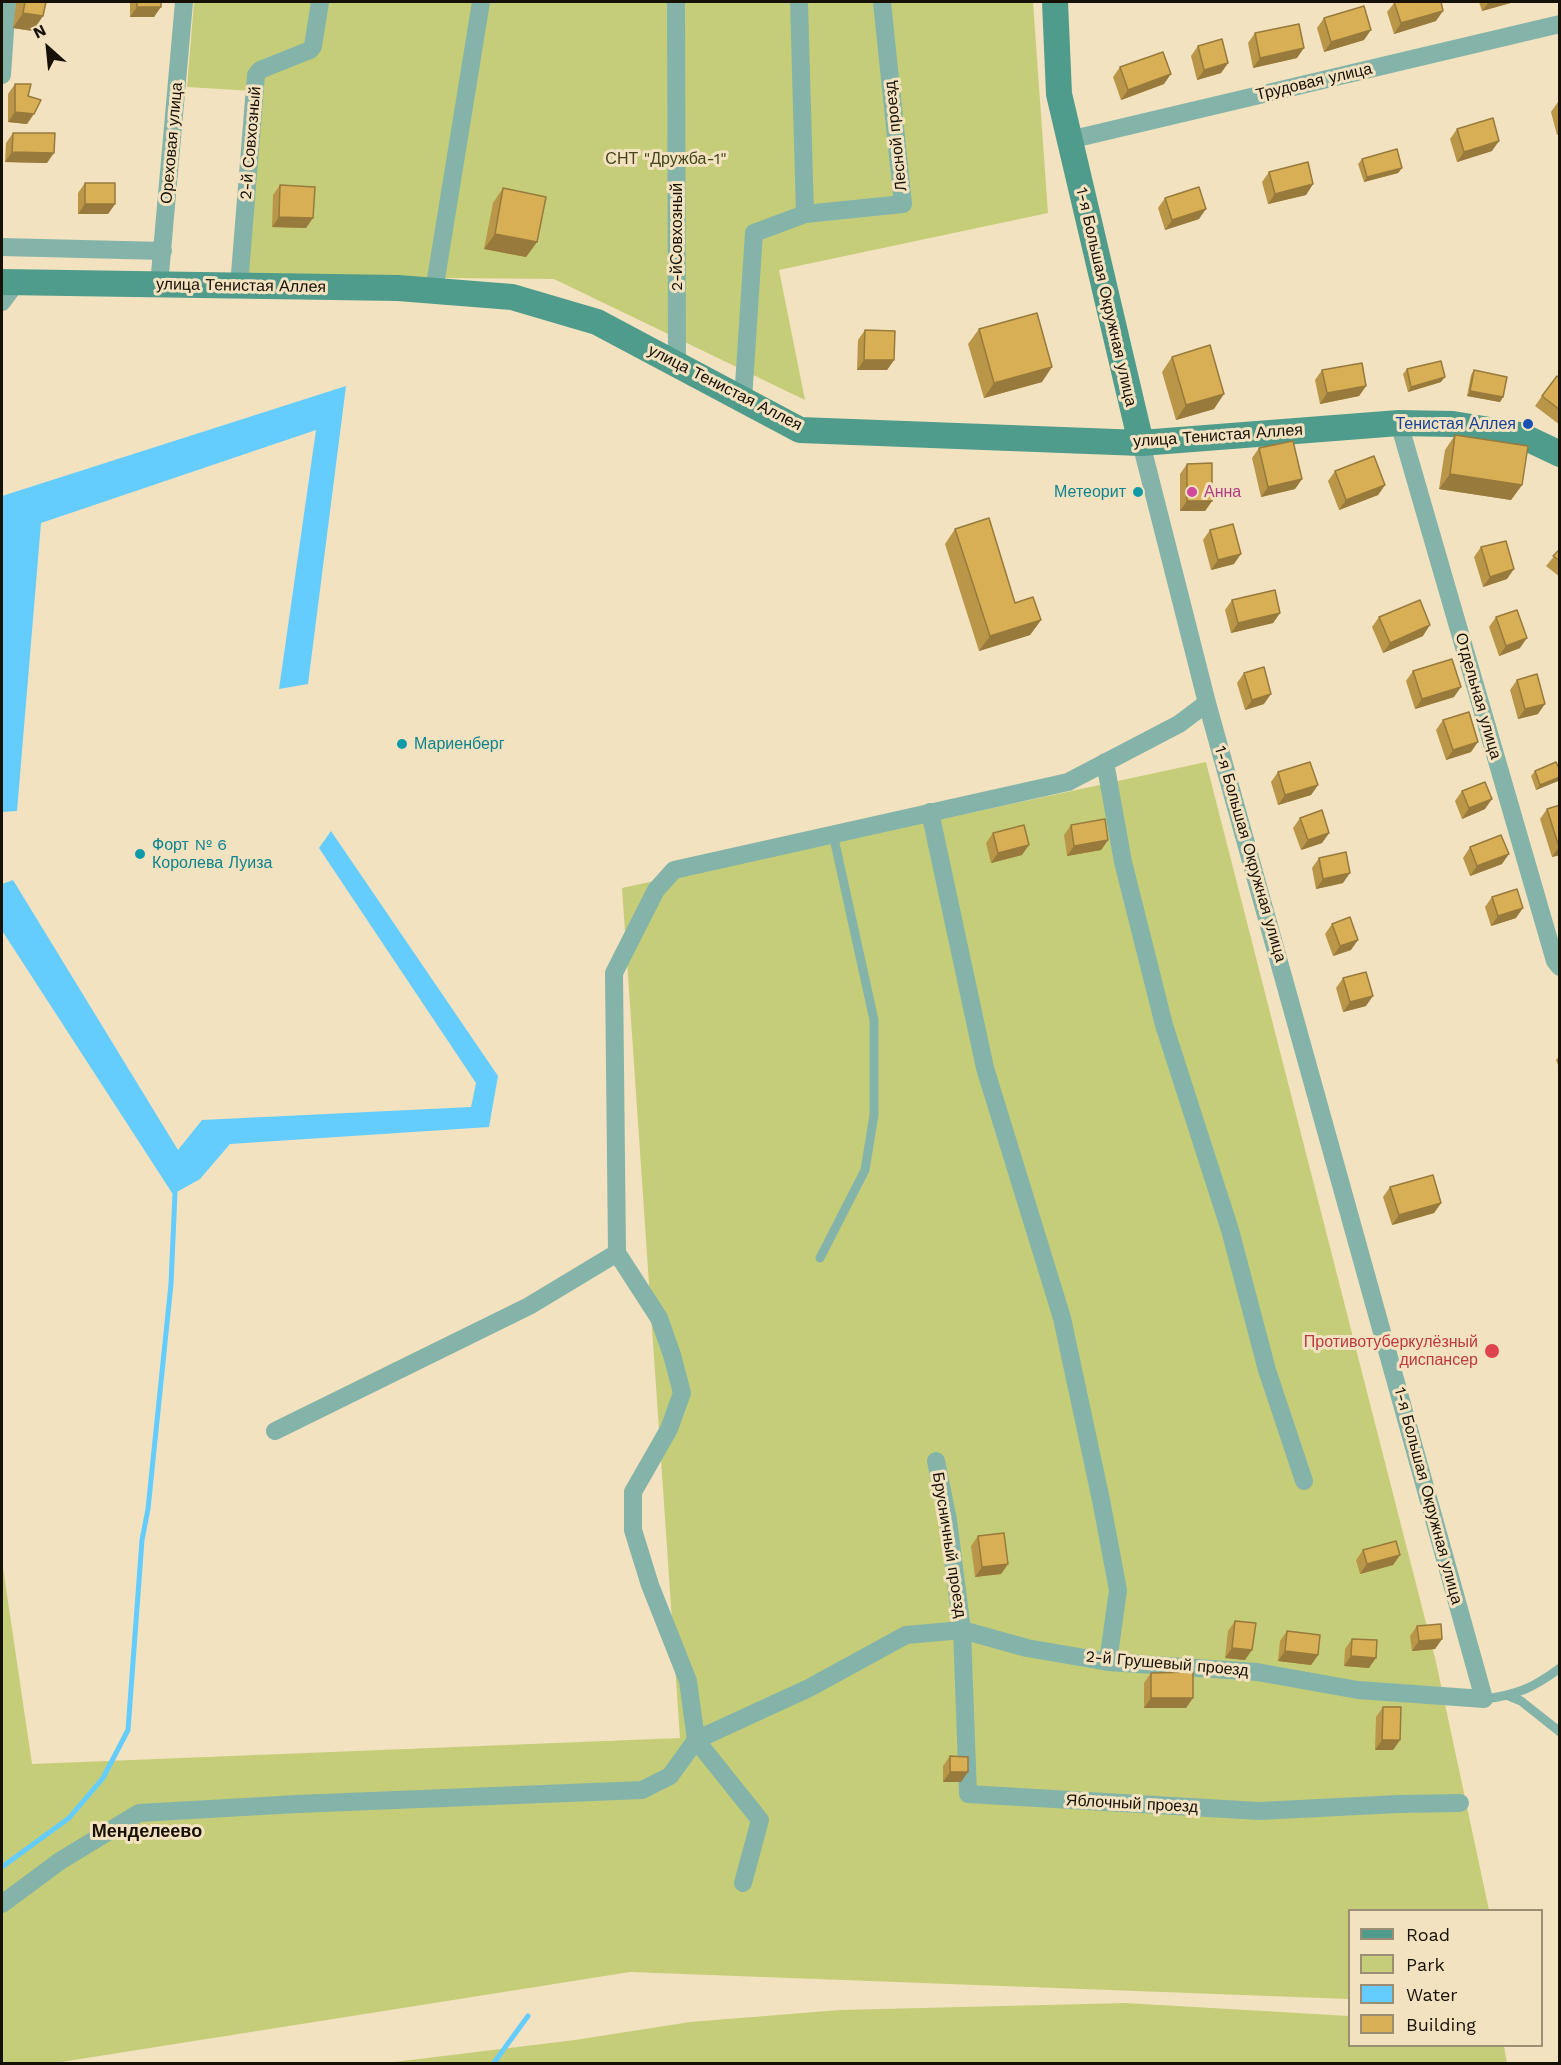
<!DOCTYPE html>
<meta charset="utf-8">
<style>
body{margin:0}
#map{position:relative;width:1561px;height:2065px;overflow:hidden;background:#f3e2bf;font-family:"Work Sans",sans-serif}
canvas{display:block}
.frame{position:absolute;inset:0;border:3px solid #171105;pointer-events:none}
.legend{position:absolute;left:1348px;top:1909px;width:195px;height:138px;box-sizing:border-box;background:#f3e2bf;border:2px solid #9b8e75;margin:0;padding:8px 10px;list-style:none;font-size:18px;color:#171105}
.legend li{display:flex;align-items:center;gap:12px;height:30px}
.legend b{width:30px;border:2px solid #9b8e75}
.north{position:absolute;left:18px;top:18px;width:60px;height:60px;-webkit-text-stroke:4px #f3e2bf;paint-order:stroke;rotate:333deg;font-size:16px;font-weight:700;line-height:24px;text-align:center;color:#171105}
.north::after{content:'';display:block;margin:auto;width:21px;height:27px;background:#171105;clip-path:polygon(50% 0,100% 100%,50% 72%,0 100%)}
</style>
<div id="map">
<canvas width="1561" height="2065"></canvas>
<div class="frame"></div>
<ul class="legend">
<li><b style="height:8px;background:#4f9c8c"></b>Road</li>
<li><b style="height:16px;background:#c6cd79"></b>Park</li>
<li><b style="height:16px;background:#64cdfd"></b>Water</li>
<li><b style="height:16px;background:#d8af55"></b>Building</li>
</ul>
<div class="north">N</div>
</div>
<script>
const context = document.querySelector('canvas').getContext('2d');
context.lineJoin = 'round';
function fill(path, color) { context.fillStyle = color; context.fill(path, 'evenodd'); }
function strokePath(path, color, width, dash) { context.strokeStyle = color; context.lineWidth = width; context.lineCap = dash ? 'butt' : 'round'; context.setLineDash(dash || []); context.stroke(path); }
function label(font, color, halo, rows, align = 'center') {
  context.font = font + ' "Work Sans",sans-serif'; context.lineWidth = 6; context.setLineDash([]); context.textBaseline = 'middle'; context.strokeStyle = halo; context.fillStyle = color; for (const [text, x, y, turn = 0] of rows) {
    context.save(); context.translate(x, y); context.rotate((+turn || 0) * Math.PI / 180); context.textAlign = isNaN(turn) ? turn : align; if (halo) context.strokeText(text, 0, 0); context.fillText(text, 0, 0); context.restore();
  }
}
const green = new Path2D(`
 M194,2H1033L1048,213L779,270L805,400L554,279L245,276L254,91L187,87Z
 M1206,762L1436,1662L1489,1910H1350L1349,1999L630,1972L55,2063L2,2062V1561L32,1764L680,1738L622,888Z
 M1126,2003L1349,2016L1350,2046H1504L1507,2063H386L575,2040L690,2022L840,2010Z`);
const water = new Path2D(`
 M346,386L308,684L279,689L316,430L41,523L17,811L2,812V496Z
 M331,831L498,1076L489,1127L230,1144L200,1179L175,1193L2,926V884L13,880L178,1150L202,1120L471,1107L476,1083L319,848Z`);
const stream = new Path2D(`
 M2,926L175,1193L171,1284L148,1509L142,1540L128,1730L103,1778L69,1818L2,1867
 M493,2064L528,2016`);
const lane = new Path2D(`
 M820,1258L865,1170L874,1115V1020L833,834
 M1509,1696L1521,1701L1560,1732
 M1484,1699C1517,1695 1533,1688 1560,1668`);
const street = new Path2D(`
 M676,2L677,365
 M799,2L805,214
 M2,75L7,2
 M1069,140L1560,24
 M2,247L163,251
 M159,285L184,2
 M239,286L256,75L260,70L310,50L313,46L320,2
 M434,291L481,2
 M2,302L16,283
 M743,400L754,233L805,214L903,204L882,2
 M1399,423L1555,961L1560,967
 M1105,762L1123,862L1164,1025L1230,1230L1267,1370L1304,1481
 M930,812L985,1068L1062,1318L1101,1500L1118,1590L1108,1662
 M617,1253L659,1318L672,1355L682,1393L669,1429L633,1492V1530L650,1585L688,1681L696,1740L760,1820L743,1883
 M275,1431L529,1306L617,1253L614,973L656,890L674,870L1068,782L1179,724L1207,703
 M936,1461L948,1520L962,1630L968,1794L1259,1811L1398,1804L1460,1803
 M2,1904L60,1861L139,1813L297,1804L642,1790L670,1776L696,1740L809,1688L906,1635L962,1630L1027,1648L1108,1662L1257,1672L1358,1690L1484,1699L1207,703L1141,443`);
const secondary = new Path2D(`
 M1055,2L1059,94L1141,443
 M2,282L398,288L512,297L597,322L800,430L1141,443L1399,423L1453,424L1520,435L1560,454`);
const wall = new Path2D(`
 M16,2H46L33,31L13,28Z
 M130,2H161L154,17H130Z
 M1395,2L1436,21L1394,34L1387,12Z
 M1479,2H1514L1482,11Z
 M1324,18L1364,40L1324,52L1317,28Z
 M1255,33L1297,58L1253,68L1248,43Z
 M1198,46L1228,63L1221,73L1197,80L1191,56Z
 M1120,67L1164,84L1121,100L1113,77Z
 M15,84L27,124L8,122V94Z
 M1558,102H1560V134L1557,135L1551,112Z
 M1457,129L1492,151L1457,162L1450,139Z
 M13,133L47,163L5,162L6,143Z
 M1362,159L1402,168L1398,173L1364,182L1358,164Z
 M1269,172L1313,184L1306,195L1268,204L1262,182Z
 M85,183L115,204L108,214H78V193Z
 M280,185L306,228L272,227L273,195Z
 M503,188L537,242L526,257L484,249L493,203Z
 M1165,198L1199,219L1165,230L1158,208Z
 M979,329L1042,382L984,398L968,344Z
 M865,330L894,360L887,370H857L858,340Z
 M1172,357L1214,409L1176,420L1162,372Z
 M1407,369L1441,382L1408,392L1403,374Z
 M1322,370L1366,386L1359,396L1320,404L1315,380Z
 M1474,370L1503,397L1500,402L1467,396L1471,375Z
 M1560,378V425L1535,406L1542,396Z
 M1455,435L1522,485L1511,500L1439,489L1445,450Z
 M1259,448L1302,479L1295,489L1261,497L1252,458Z
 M1187,464L1212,501L1205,511H1180V474Z
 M1335,471L1385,485L1378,495L1339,510L1328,481Z
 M955,529L1015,603L1041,620L1030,635L979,651L945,544Z
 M1210,530L1234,564L1211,570L1203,540Z
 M1481,547L1507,579L1483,587L1474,557Z
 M1560,549V577L1546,566Z
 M1232,600L1280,613L1273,623L1231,633L1225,610Z
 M1379,617L1423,636L1383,653L1372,627Z
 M1496,617L1520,648L1499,656L1489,627Z
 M1413,671L1454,697L1415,709L1406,681Z
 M1244,673L1264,704L1245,710L1237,683Z
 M1517,680L1538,714L1518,719L1510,690Z
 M1443,720L1471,752L1446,760L1436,730Z
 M1560,770V779L1558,781L1536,790L1531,776L1535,771Z
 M1278,772L1318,785L1311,795L1278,805L1271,782Z
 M1462,791L1485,809L1462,819L1455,801Z
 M1560,805V855L1552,857L1540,819L1547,809Z
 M1300,818L1329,833L1322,843L1301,850L1293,828Z
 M1071,825L1108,840L1101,850L1067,856L1064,835Z
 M993,833L1022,855L991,863L986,843Z
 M1470,847L1502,864L1470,876L1463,858Z
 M1319,858L1343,883L1316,889L1312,868Z
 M1492,897L1516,918L1491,926L1485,907Z
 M1332,924L1351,950L1333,956L1325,934Z
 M1343,978L1366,1006L1343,1012L1336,988Z
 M1560,1055V1070L1556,1060Z
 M1390,1187L1441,1203L1434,1213L1392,1225L1383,1197Z
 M978,1536L1008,1564L1001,1574L975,1577L971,1546Z
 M1363,1550L1400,1555L1393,1565L1360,1574L1356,1560Z
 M1235,1621L1245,1660L1225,1658L1228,1631Z
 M1417,1626L1442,1639L1435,1649L1412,1651L1410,1636Z
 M1287,1631L1318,1655L1311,1665L1278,1661L1280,1641Z
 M1352,1639L1369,1668L1344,1666L1345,1649Z
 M1151,1673L1186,1708H1144V1683Z
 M1383,1707L1400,1740L1393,1750H1375L1376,1717Z
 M950,1756L961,1782H943V1766Z`);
const shadedWall = new Path2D(`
 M1489,2H1514L1482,11Z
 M137,7H161L154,17H130Z
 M1443,11L1436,21L1394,34L1401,23Z
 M23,13L43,16L33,31L13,28Z
 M1371,30L1364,40L1324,52L1331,42Z
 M1304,48L1297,58L1253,68L1260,58Z
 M1228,63L1221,73L1197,80L1204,70Z
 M1171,74L1164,84L1121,100L1128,90Z
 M15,112L34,114L27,124L8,122Z
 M1499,141L1492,151L1457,162L1464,152Z
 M12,152L54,153L47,163L5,162Z
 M1402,168L1398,173L1364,182L1367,177Z
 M1313,184L1306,195L1268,204L1275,194Z
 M85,204H115L108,214H78Z
 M1206,209L1199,219L1165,230L1172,220Z
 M279,217L313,218L306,228L272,227Z
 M495,234L537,242L526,257L484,249Z
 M864,360H894L887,370H857Z
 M1052,367L1042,382L984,398L994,383Z
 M1445,377L1441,382L1408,392L1411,387Z
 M1366,386L1359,396L1320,404L1327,393Z
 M1470,391L1503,397L1500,402L1467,396Z
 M1224,394L1214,409L1176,420L1186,405Z
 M1450,474L1522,485L1511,500L1439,489Z
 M1302,479L1295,489L1261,497L1268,487Z
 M1385,485L1378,495L1339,510L1346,500Z
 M1187,501H1212L1205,511H1180Z
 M1241,554L1234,564L1211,570L1218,560Z
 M1514,569L1507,579L1483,587L1490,577Z
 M1280,613L1273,623L1231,633L1238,623Z
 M1041,620L1030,635L979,651L990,636Z
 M1430,625L1423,636L1383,653L1390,643Z
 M1527,638L1520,648L1499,656L1506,646Z
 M1461,687L1454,697L1415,709L1422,699Z
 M1271,694L1264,704L1245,710L1252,700Z
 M1545,704L1538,714L1518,719L1525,709Z
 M1478,742L1471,752L1446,760L1453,750Z
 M1560,777L1558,781L1536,790L1540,785Z
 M1318,785L1311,795L1278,805L1285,795Z
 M1492,799L1485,809L1462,819L1469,808Z
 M1329,833L1322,843L1301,850L1308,840Z
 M1108,840L1101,850L1067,856L1074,846Z
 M1029,845L1022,855L991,863L998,853Z
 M1559,847H1560V855L1552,857Z
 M1509,854L1502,864L1470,876L1477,866Z
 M1350,873L1343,883L1316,889L1323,879Z
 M1523,908L1516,918L1491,926L1498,916Z
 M1358,940L1351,950L1333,956L1340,946Z
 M1373,996L1366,1006L1343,1012L1350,1002Z
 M1441,1203L1434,1213L1392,1225L1399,1215Z
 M1400,1555L1393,1565L1360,1574L1367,1564Z
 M1008,1564L1001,1574L975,1577L982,1567Z
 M1442,1639L1435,1649L1412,1651L1419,1641Z
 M1232,1648L1252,1650L1245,1660L1225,1658Z
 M1285,1651L1318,1655L1311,1665L1278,1661Z
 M1351,1656L1376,1658L1369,1668L1344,1666Z
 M1151,1698H1193L1186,1708H1144Z
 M1382,1740H1400L1393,1750H1375Z
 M950,1772H968L961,1782H943Z`);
const building = new Path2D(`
 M25,2H46L43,16L23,13Z
 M137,2H161V7H137Z
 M1394,2H1441L1443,11L1401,23Z
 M1364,6L1371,30L1331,42L1324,18Z
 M1299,24L1304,48L1260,58L1255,33Z
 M1222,39L1228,63L1204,70L1198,46Z
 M1163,52L1171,74L1128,90L1120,67Z
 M15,84H31L28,96L41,100L34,114L15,112Z
 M1493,118L1499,141L1464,152L1457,129Z
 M13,133H55L54,153L12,152Z
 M1397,149L1402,168L1367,177L1362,159Z
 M1308,162L1313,184L1275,194L1269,172Z
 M85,183H115V204H85Z
 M280,185L315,187L313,218L279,217Z
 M1199,187L1206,209L1172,220L1165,198Z
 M503,188L546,197L537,242L495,234Z
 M1037,313L1052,367L994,383L979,329Z
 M865,330L895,331L894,360H864Z
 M1210,345L1224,394L1186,405L1172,357Z
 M1441,361L1445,377L1411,387L1407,369Z
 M1362,363L1366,386L1327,393L1322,370Z
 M1474,370L1507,377L1503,397L1470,391Z
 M1557,376L1560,378V410L1542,396Z
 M1455,435L1528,446L1522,485L1450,474Z
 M1293,441L1302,479L1268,487L1259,448Z
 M1374,456L1385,485L1346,500L1335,471Z
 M1212,463V501H1187V464Z
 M989,518L1015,603L1033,597L1041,620L990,636L955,529Z
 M1233,524L1241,554L1218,560L1210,530Z
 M1506,541L1514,569L1490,577L1481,547Z
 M1560,549V561L1553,556Z
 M1275,590L1280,613L1238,623L1232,600Z
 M1420,600L1430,625L1390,643L1379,617Z
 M1517,610L1527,638L1506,646L1496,617Z
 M1452,659L1461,687L1422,699L1413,671Z
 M1264,667L1271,694L1252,700L1244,673Z
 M1537,674L1545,704L1525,709L1517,680Z
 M1469,712L1478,742L1453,750L1443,720Z
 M1310,762L1318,785L1285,795L1278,772Z
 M1556,762L1560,770V777L1540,785L1535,771Z
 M1485,782L1492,799L1469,808L1462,791Z
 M1560,805V847H1559L1547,809Z
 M1322,810L1329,833L1308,840L1300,818Z
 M1105,819L1108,840L1074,846L1071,825Z
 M1024,825L1029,845L998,853L993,833Z
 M1501,835L1509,854L1477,866L1470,847Z
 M1346,852L1350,873L1323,879L1319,858Z
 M1517,889L1523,908L1498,916L1492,897Z
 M1350,917L1358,940L1340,946L1332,924Z
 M1366,972L1373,996L1350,1002L1343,978Z
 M1433,1175L1441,1203L1399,1215L1390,1187Z
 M1004,1533L1008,1564L982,1567L978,1536Z
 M1396,1541L1400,1555L1367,1564L1363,1550Z
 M1235,1621L1256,1623L1252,1650L1232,1648Z
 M1441,1624L1442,1639L1419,1641L1417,1626Z
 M1287,1631L1320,1635L1318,1655L1285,1651Z
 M1352,1639L1377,1640L1376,1658L1351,1656Z
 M1193,1672V1698H1151V1673Z
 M1383,1707H1401L1400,1740H1382Z
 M950,1756L968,1757V1772H950Z`);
const markers = [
 [1528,424,6,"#1a4fb4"],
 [1138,492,6,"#0f9aa8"],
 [1192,492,6,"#d1479c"],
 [402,744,6,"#0f9aa8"],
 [140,854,6,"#0f9aa8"],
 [1492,1351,8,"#e0444e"]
];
const streetNames = [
 ["Трудовая улица",1314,82,-13],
 ["Лесной проезд",896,136,-96],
 ["Ореховая улица",172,143,-85],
 ["2-й Совхозный",251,143,-85],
 ["2-йСовхозный",677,237,-90],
 ["улица Тенистая Аллея",241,286,1],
 ["1-я Большая Окружная улица",1106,297,77],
 ["улица Тенистая Аллея",725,388,27],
 ["улица Тенистая Аллея",1218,436,-4],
 ["Отдельная улица",1478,696,74],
 ["1-я Большая Окружная улица",1250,854,74],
 ["1-я Большая Окружная улица",1428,1496,75],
 ["Брусничный проезд",949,1545,81],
 ["2-й Грушевый проезд",1167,1664,5],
 ["Яблочный проезд",1132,1804,3]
];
const parkNames = [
 ["СНТ \"Дружба-1\"",666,159]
];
const transitNames = [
 ["Тенистая Аллея",1516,424]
];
const cultureNames = [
 ["Метеорит",1126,492,"right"],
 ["Мариенберг",414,744],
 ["Форт № 6",152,845],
 ["Королева Луиза",152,863]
];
const hotelNames = [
 ["Анна",1204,492]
];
const healthNames = [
 ["Противотуберкулёзный",1478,1342],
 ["диспансер",1478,1360]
];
const neighbourhoodNames = [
 ["Менделеево",147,1832]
];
fill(green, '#c6cd79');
fill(water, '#64cdfd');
strokePath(stream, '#64cdfd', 5);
strokePath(lane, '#84b4a9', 9);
strokePath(street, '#84b4a9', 18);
strokePath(secondary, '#4f9c8c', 26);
fill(wall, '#ba9649');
fill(shadedWall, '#977a3c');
fill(building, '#d8af55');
strokePath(building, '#977a3c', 1.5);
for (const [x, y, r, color] of markers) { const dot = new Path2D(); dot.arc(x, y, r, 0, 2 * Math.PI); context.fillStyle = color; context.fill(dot); strokePath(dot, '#f3e2bf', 2); }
label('16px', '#171105', '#f3e2bf', streetNames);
label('16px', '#42451d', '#f3e2bf', parkNames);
label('16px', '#164399', '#f3e2bf', transitNames, 'right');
label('16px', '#0d838f', '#f3e2bf', cultureNames, 'left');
label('16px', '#b23c85', '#f3e2bf', hotelNames, 'left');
label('16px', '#be3a42', '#f3e2bf', healthNames, 'right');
label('bold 18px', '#171105', '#f3e2bf', neighbourhoodNames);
</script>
